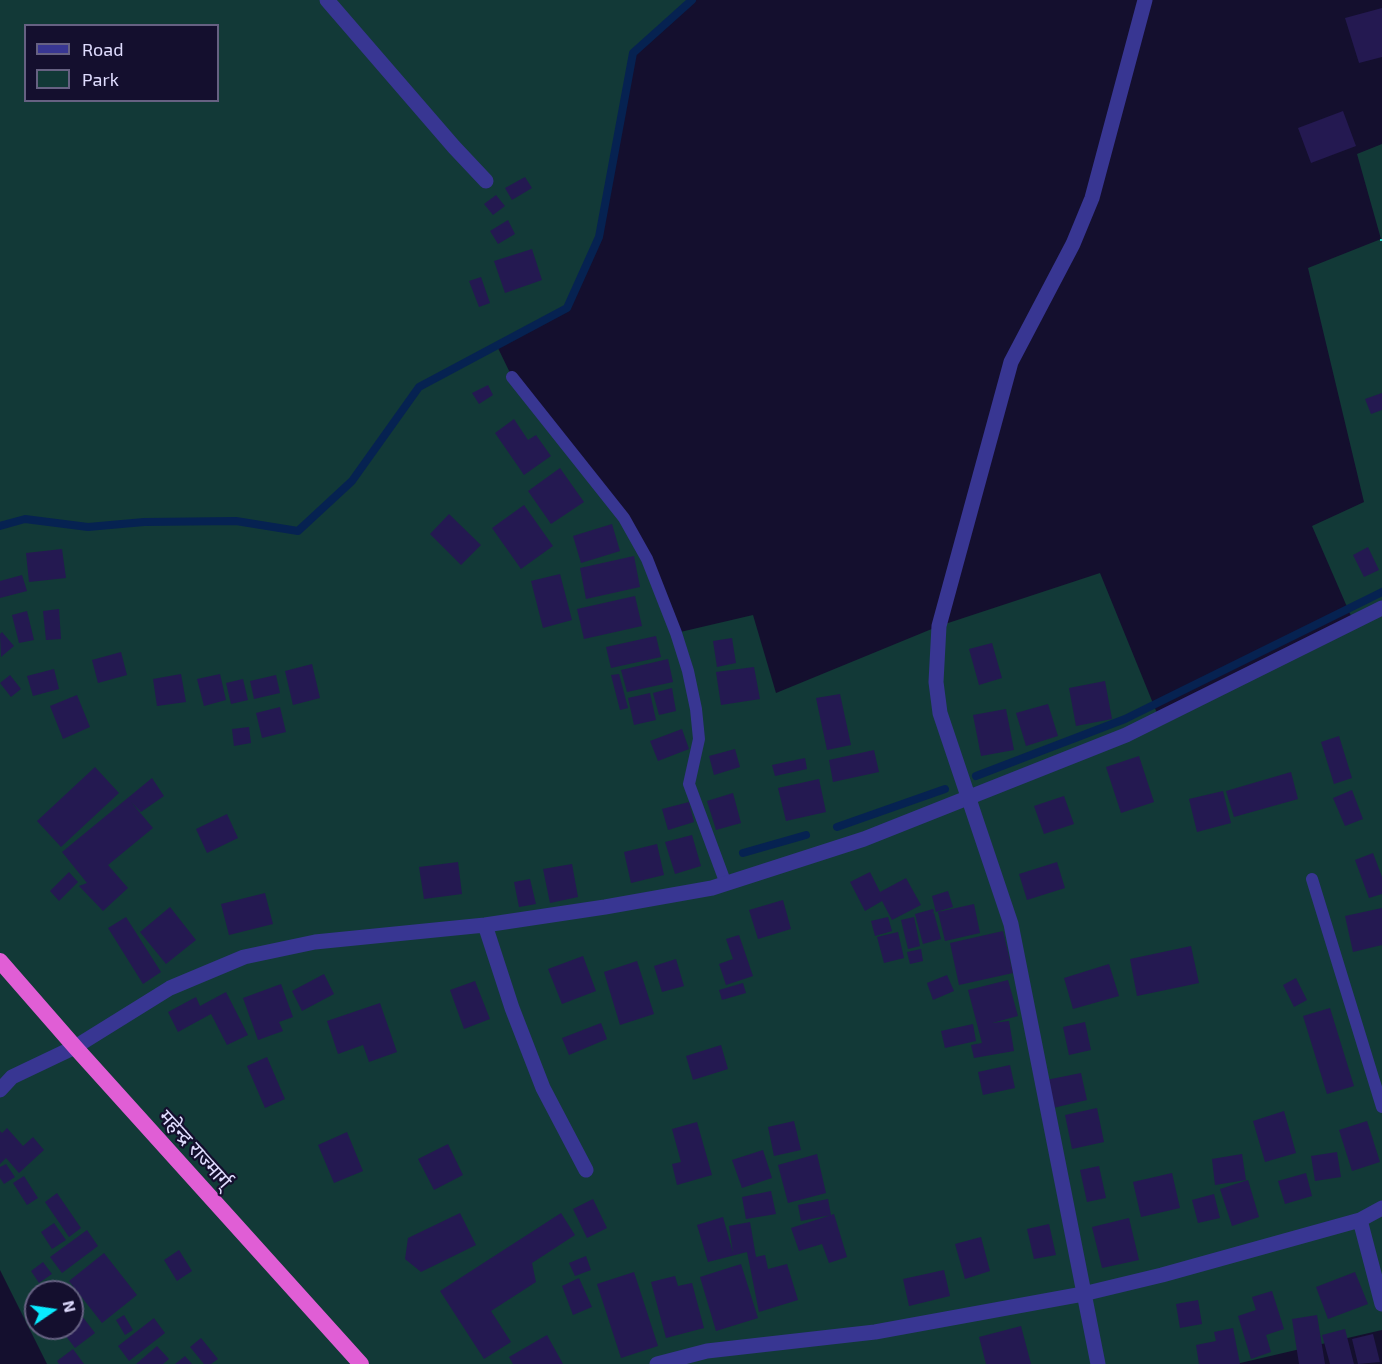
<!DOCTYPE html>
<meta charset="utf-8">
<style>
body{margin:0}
#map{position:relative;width:1382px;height:1364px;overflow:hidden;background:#140f2e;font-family:"Exo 2",sans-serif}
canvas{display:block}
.legend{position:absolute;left:24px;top:24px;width:195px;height:78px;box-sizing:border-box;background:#140f2e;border:2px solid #666182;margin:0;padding:8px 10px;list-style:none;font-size:18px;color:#e0ddff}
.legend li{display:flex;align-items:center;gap:12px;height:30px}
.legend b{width:30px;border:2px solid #666182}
.north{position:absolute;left:24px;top:1280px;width:60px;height:60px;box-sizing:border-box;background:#140f2e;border:2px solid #666182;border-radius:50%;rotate:77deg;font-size:16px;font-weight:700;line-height:24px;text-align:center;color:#e0ddff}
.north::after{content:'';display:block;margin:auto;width:21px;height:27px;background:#09ebff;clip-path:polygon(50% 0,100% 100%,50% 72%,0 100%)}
</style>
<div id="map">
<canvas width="1382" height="1364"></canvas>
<ul class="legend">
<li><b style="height:8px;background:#383692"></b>Road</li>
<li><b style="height:16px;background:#123937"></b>Park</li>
</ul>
<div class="north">N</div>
</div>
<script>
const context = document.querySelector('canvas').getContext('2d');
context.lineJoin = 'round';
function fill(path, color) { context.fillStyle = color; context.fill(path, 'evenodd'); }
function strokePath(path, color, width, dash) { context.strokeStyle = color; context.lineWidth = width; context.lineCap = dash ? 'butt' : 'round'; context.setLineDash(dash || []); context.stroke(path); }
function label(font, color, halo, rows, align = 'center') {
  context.font = font + ' "Exo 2","Noto Sans Devanagari",sans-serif'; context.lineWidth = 4.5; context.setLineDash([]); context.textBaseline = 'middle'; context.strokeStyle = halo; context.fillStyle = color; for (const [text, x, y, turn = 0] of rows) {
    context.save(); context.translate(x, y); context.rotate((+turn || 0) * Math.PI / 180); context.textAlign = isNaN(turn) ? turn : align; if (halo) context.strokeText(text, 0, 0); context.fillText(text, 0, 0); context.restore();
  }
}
const green = new Path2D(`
 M0,0H692L633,53L599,237L567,308L497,346L512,377L624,518L676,633L753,615L776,693L939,626L1100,573L1159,718L1354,623L1312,526L1364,502L1308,268L1381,239L1357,154L1382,144V1330L1236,1364H47L0,1270ZM26,26H218V100H26ZM36,1292H72V1328H36Z`);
const stream = new Path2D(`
 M0,526L25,519L88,527L144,522L236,521L298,531L352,481L419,387L567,308L599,237L633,53L692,0
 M976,776L1125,719L1382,592
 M837,827L945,789
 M743,853L806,835`);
const building = new Path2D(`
 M1382,8V57L1359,63L1345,18Z
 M1343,111L1356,146L1311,163L1298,128Z
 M525,177L532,188L512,200L505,188Z
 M496,195L505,206L493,215L484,204Z
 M508,220L515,234L498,244L490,231Z
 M532,249L542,280L505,293L494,261Z
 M481,277L490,303L479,307L469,281Z
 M488,385L493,395L479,404L472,393Z
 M1382,393V410L1371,414L1365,399Z
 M514,419L528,440L536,435L551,456L524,475L495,433Z
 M560,468L584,502L551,524L528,491Z
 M524,505L553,546L521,569L492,528Z
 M449,514L481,545L461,565L430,534Z
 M612,524L620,551L581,563L573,536Z
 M1368,547L1379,570L1364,577L1353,555Z
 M62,549L66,578L29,582L26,553Z
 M634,556L640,587L586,599L580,568Z
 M560,574L572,620L543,628L531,581Z
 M22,575L27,591L0,598V581Z
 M635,596L642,626L584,639L577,609Z
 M59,609L61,639L46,640L43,611Z
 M27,611L34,640L19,643L12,615Z
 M2,632L14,646L1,657L0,634Z
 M656,636L661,657L611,668L606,647Z
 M732,638L736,663L717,667L713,641Z
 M992,643L1002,678L979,685L969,649Z
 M121,652L127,675L98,683L92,660Z
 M668,659L673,682L627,692L621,670Z
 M312,664L320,698L293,705L285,671Z
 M754,667L760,699L721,705L716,672Z
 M54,669L59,689L33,696L27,676Z
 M181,674L186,702L157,706L153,679Z
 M220,674L226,700L204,706L197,679Z
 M619,674L628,708L620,710L611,675Z
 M10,675L21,689L11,697L0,683Z
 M276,675L280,693L254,699L250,681Z
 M243,679L248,700L231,704L226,683Z
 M1105,681L1112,719L1076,726L1069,688Z
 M672,688L676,711L659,715L653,693Z
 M650,693L656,720L634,725L628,698Z
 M840,694L851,745L827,750L816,698Z
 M77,695L90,727L63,739L50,706Z
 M1048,704L1058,736L1026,746L1016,713Z
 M280,707L286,732L262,738L256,713Z
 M1006,709L1014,750L981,756L973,715Z
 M249,727L251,743L234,746L232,729Z
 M682,729L689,749L658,761L650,741Z
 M1339,736L1352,778L1334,784L1321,742Z
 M735,749L740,767L714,775L709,756Z
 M874,750L879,772L833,782L829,760Z
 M1139,756L1154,802L1121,813L1106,767Z
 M805,758L807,769L775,776L772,765Z
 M95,767L119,793L61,847L37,821Z
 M1291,772L1298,799L1234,817L1226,791Z
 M152,778L164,796L141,812L131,802L153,828L108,865L128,888L103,911L79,886L87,883L62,852Z
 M819,779L826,812L786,821L778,788Z
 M1352,790L1363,819L1345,826L1333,798Z
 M1223,791L1231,823L1197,832L1189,799Z
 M733,793L741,823L716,830L707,801Z
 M1064,796L1074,824L1044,834L1034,806Z
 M689,802L694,822L668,830L662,809Z
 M227,814L238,838L207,853L196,829Z
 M692,835L701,866L675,874L665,842Z
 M657,844L664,875L631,883L624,852Z
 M1373,853L1382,877V894L1369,898L1355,860Z
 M458,862L462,894L424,899L419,867Z
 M1057,862L1065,888L1027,900L1019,874Z
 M572,864L578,897L550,903L543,869Z
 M69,872L78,882L59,901L50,891Z
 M870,872L880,892L906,878L921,905L892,920L882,901L865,911L850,882Z
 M530,879L536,904L519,907L514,882Z
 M948,891L953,907L936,912L932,896Z
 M265,893L273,924L229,935L221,904Z
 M783,900L791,929L758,939L749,910Z
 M974,904L980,933L945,941L938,912Z
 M170,907L196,940L166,964L140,932Z
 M1382,908V945L1353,952L1345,916Z
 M933,909L934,912L932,913H934L941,939L923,944L915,914Z
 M126,917L161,972L143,984L108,928Z
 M888,917L892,931L875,936L871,921Z
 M914,917L920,946L908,949L901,920Z
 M1003,931L1013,973L959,985L950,943Z
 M898,932L904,958L884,963L877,937Z
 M739,935L753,976L726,985L719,964L733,959L726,939Z
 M1191,946L1199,983L1137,996L1130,959Z
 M921,949L923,961L910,964L907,952Z
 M583,956L596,991L562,1004L548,969Z
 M676,959L684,986L662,992L654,966Z
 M637,961L654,1014L620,1025L604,972Z
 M1109,964L1119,996L1073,1009L1064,978Z
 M324,974L334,994L302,1011L292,991Z
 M947,975L954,991L933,1000L927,983Z
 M1296,978L1307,1000L1294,1007L1283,985Z
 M1008,980L1018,1016L992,1023L1009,1021L1014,1051L974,1058L971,1045L982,1043L968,990Z
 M475,981L490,1019L464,1029L450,990Z
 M743,983L746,993L722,1000L719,990Z
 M281,984L293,1017L279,1022L283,1031L258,1040L243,998Z
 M226,992L248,1035L227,1045L211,1014L178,1032L168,1012L196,997L200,1006Z
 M380,1003L397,1052L369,1062L363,1045L338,1054L327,1021Z
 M1330,1008L1354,1086L1327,1094L1303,1016Z
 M1085,1022L1091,1050L1069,1055L1063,1027Z
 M601,1023L607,1039L569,1055L562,1038Z
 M973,1024L976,1041L945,1048L941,1031Z
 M721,1045L728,1069L693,1080L686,1056Z
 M267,1057L285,1099L265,1108L247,1066Z
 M1010,1065L1015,1088L983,1095L978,1072Z
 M1081,1073L1087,1100L1053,1108L1046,1080Z
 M1097,1108L1104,1142L1072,1149L1065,1115Z
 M1284,1111L1296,1153L1265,1162L1253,1121Z
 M794,1121L801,1150L774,1156L768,1127Z
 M1367,1121L1380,1162L1352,1171L1339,1130Z
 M697,1122L712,1175L677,1185L672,1164L681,1162L672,1129Z
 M7,1128L23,1146L33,1137L44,1150L19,1173L6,1158L0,1164V1131L2,1133Z
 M347,1132L363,1171L334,1183L318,1145Z
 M448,1144L463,1175L434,1190L418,1159Z
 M763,1150L772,1178L742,1188L732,1160Z
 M1337,1152L1341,1177L1315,1181L1311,1156Z
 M817,1154L826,1193L788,1203L778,1165Z
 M1242,1154L1246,1180L1215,1185L1212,1159Z
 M6,1164L15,1177L4,1184L0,1178V1167Z
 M1099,1166L1106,1198L1087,1202L1080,1170Z
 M1172,1173L1180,1208L1141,1217L1133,1182Z
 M1306,1173L1312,1196L1285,1204L1278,1181Z
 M24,1176L38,1198L27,1205L13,1183Z
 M1248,1180L1259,1217L1232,1226L1220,1189Z
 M771,1191L776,1214L746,1219L742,1197Z
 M57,1193L81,1228L69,1237L45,1202Z
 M1214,1194L1220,1218L1198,1223L1192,1200Z
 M593,1199L607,1228L587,1238L573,1209Z
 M828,1199L831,1215L801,1221L798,1205Z
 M460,1213L476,1245L421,1272L405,1259L408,1238Z
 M561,1213L575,1235L532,1263L536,1282L491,1311L511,1342L484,1359L440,1291Z
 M834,1214L847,1257L829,1263L822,1244L799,1251L791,1228Z
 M723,1217L733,1253L729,1226L750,1222L756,1257L765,1255L768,1269L787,1264L798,1300L759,1312L747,1252L708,1262L697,1225Z
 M1129,1218L1139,1260L1102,1268L1092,1227Z
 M54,1223L66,1240L52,1249L41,1232Z
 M1049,1224L1056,1255L1034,1259L1027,1229Z
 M87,1230L98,1246L62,1273L50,1257Z
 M981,1237L990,1271L965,1279L955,1244Z
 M179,1250L192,1271L177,1281L164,1260Z
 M104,1253L137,1295L102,1323L69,1281Z
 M586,1256L591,1270L575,1276L569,1263Z
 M43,1262L52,1274L39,1283L31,1271Z
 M741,1264L758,1318L716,1331L700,1277Z
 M944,1270L950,1296L909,1306L903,1279Z
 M634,1272L658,1346L621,1358L597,1284Z
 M1355,1272L1368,1304L1328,1319L1316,1287Z
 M675,1276L678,1286L692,1283L704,1328L666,1338L651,1282Z
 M579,1278L592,1307L573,1315L562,1286Z
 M1272,1291L1284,1329L1266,1335L1271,1352L1251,1359L1238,1316L1256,1310L1252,1297Z
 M1198,1300L1202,1324L1180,1328L1176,1304Z
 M124,1315L133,1330L125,1335L116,1320Z
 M1317,1315L1325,1364H1299L1292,1319Z
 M82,1316L95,1333L75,1348L62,1331L66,1328H72V1323Z
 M154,1318L165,1333L129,1361L118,1346Z
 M1021,1326L1031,1364H986L979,1337Z
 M1233,1328L1240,1364H1199L1196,1345L1216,1341L1214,1332Z
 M1345,1329L1354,1364H1330L1322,1335Z
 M1373,1334L1380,1362L1358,1364L1352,1339Z
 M547,1335L563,1364H513L509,1357Z
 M201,1338L218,1359L211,1364H204L190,1347Z
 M157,1346L169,1359L163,1364H136Z
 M73,1349L84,1364H59L57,1361Z
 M185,1356L192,1364H175Z`);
const path = new Path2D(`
 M1382,239V241`);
const service = new Path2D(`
 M512,377L624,518L647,559L676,633L688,671L696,709L699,739L689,784L726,884
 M1312,879L1382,1107`);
const minor = new Path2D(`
 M327,0L454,147L486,181
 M485,925L512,1008L543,1088L586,1170
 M0,1090L12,1077L75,1047L170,988L244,957L315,942L485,925L605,907L712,888L864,839L1126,735L1382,608
 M1360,1220L1382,1304
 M657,1364L707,1351L875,1332L1083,1294L1162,1275L1360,1220L1382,1208
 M1098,1364L1011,924L940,713L936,682L939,626L1011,362L1073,244L1092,198L1145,0`);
const trunk = new Path2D(`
 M0,961L75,1047L361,1364`);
const streetNames = [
 ["महेन्द्र राज्मार्ग्",195,1149,48]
];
fill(green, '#123937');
strokePath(stream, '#062251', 8);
fill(building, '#241951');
strokePath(path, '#25cbbe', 4, [3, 4.5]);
strokePath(service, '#383692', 12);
strokePath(minor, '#383692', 15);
strokePath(trunk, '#e05ed5', 16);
label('20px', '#e0ddff', '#140f2e', streetNames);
</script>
